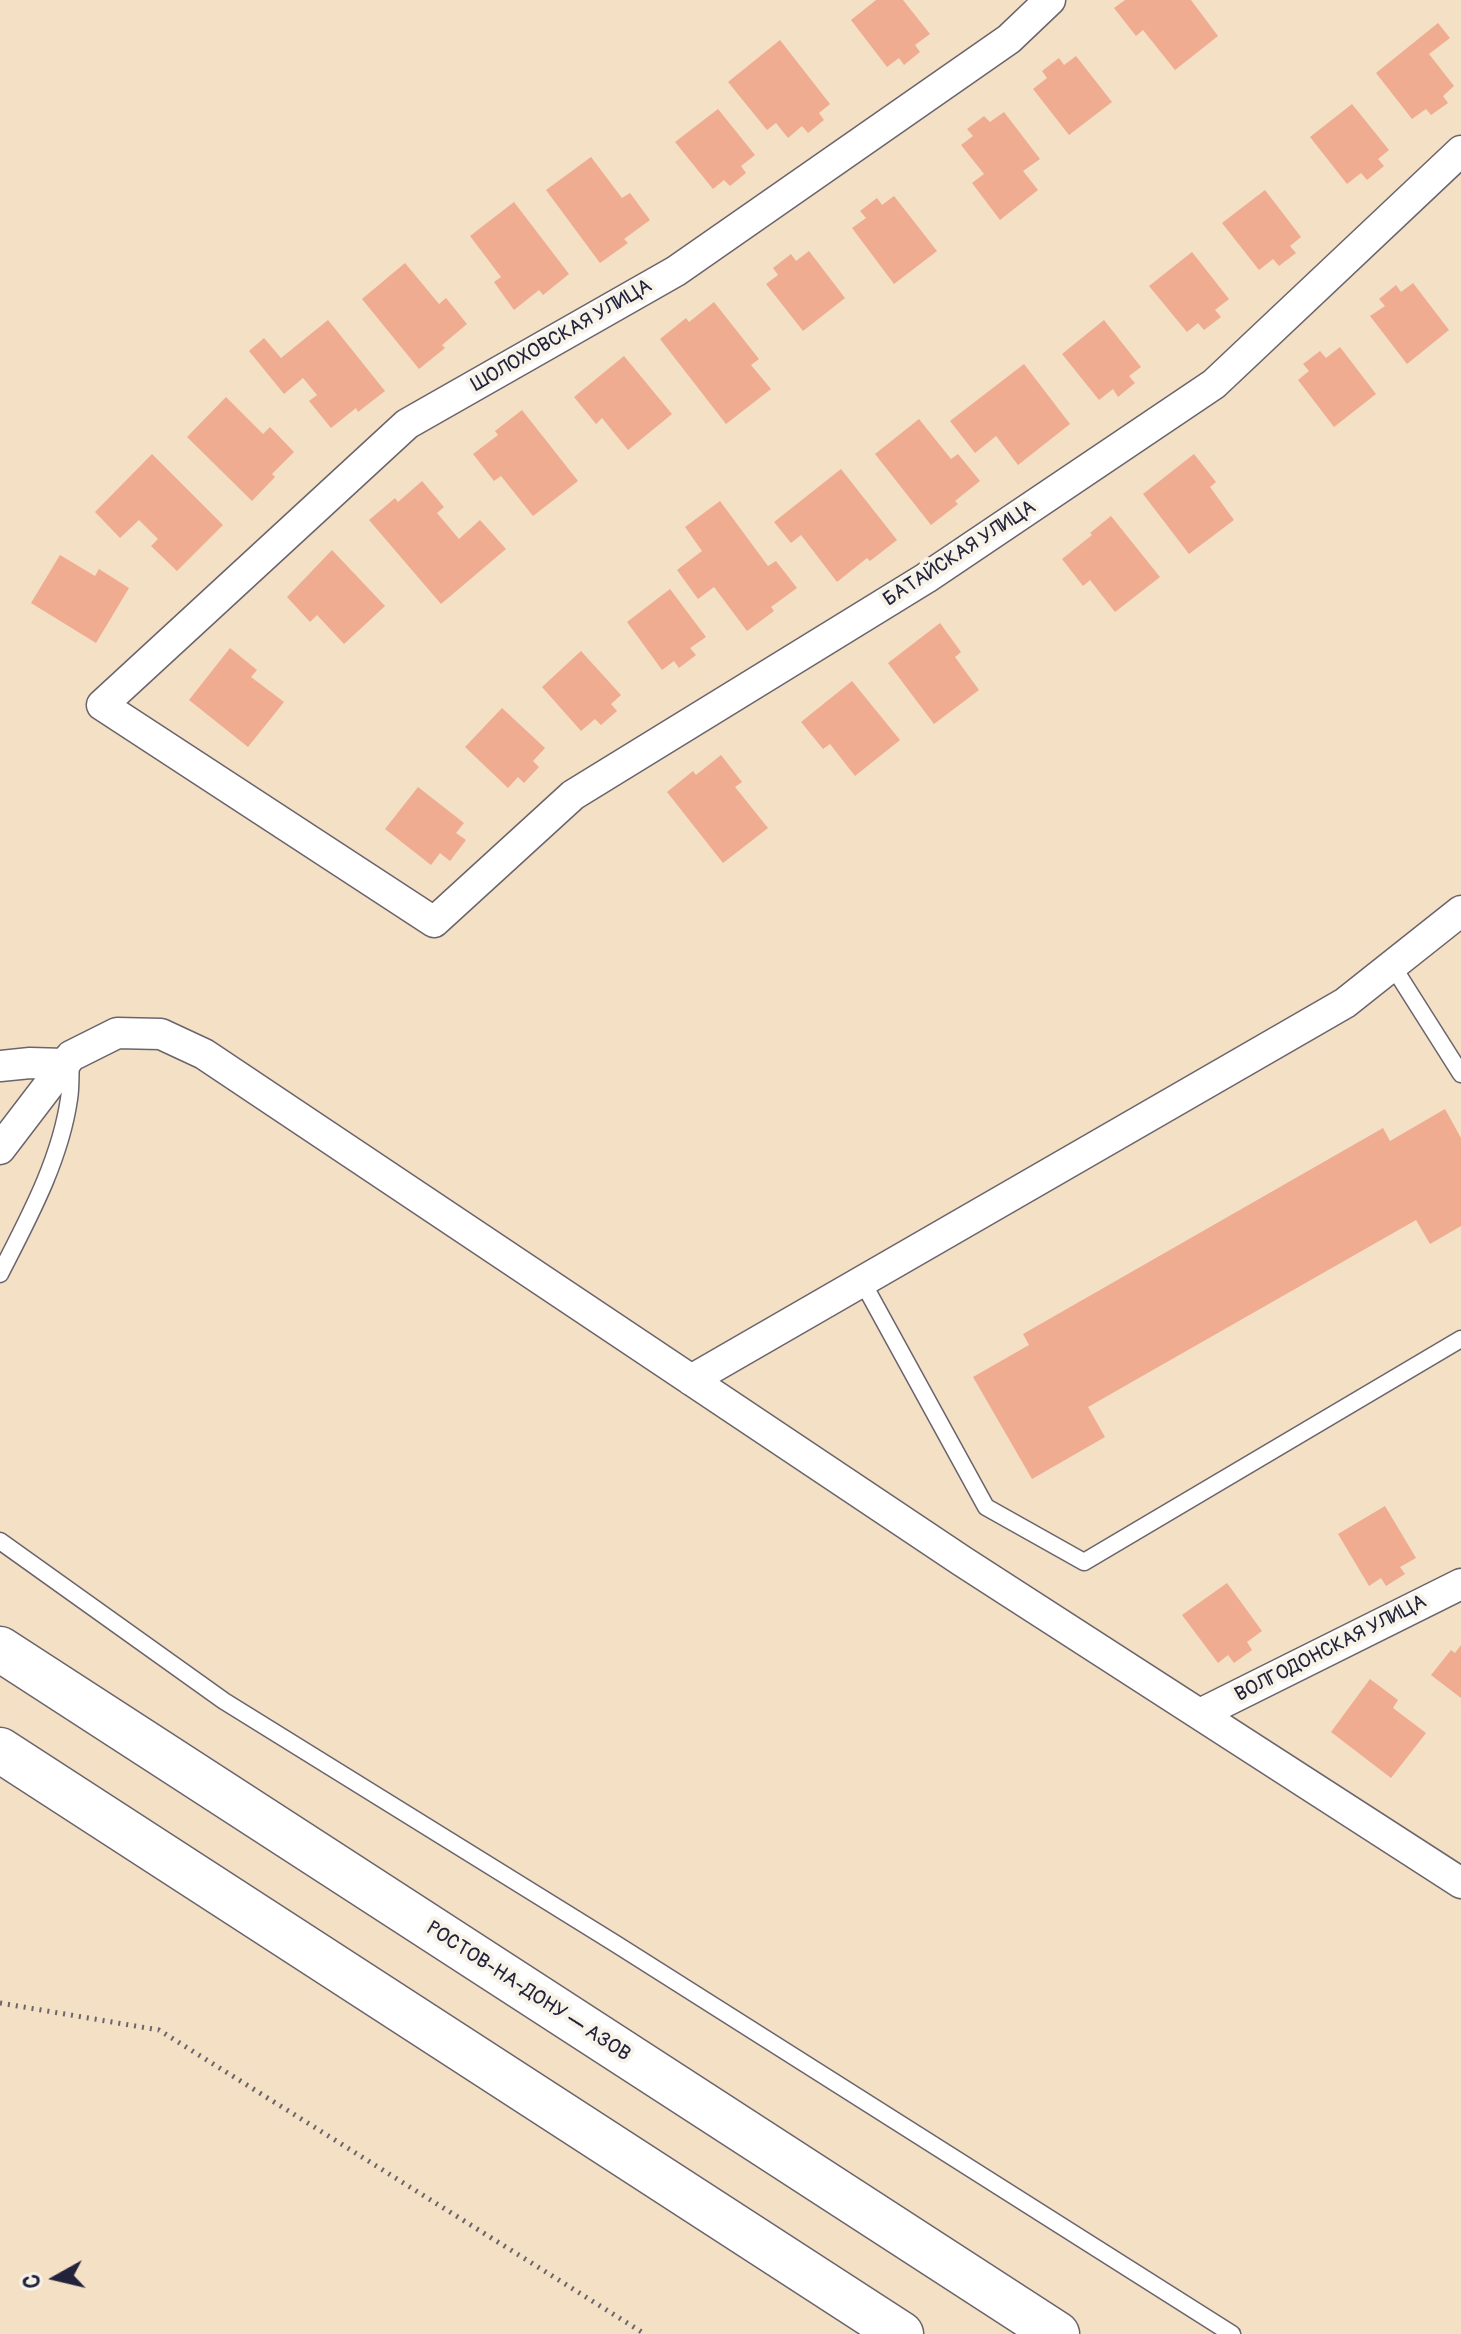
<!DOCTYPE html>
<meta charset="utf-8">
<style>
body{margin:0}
#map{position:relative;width:1461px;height:2334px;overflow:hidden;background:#f3e0c5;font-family:Pangolin,sans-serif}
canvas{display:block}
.north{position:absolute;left:16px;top:2238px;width:80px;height:80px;-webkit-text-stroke:6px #f7f3e8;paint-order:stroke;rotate:262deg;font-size:22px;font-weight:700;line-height:32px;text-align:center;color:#22223b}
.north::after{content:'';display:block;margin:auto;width:28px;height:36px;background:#22223b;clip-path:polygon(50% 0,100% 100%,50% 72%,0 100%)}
</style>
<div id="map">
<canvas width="1461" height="2334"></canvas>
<div class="north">С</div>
</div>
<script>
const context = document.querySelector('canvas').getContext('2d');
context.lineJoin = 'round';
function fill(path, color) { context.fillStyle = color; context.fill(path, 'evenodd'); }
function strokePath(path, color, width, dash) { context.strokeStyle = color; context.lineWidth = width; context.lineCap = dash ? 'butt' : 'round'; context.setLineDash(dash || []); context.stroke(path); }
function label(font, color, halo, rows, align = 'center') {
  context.font = font + ' Pangolin,sans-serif'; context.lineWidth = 8; context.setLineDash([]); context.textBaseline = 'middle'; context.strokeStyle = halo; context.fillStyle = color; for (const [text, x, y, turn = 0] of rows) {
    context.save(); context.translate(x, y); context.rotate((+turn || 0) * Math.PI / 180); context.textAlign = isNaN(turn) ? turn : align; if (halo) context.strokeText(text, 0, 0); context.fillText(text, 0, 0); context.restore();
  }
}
const building = new Path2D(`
 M876,0H903L930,34L915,45L920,52L904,65L899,58L887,67L851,20Z
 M1125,0H1191L1218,36L1175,70L1143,30L1136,36L1114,8Z
 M1438,23L1450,38L1429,54L1454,86L1443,96L1448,103L1431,115L1426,109L1412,119L1376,73Z
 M780,40L830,104L819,113L824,120L808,133L802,126L788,138L776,123L767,130L728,82Z
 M1076,56L1112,102L1069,135L1033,89L1047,78L1042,71L1059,58L1064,65Z
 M1352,104L1389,150L1378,159L1384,166L1367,180L1361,173L1347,184L1310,137Z
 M718,109L755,155L741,166L746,173L730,186L724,180L713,189L675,142Z
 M1004,112L1040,159L1023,171L1038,190L1000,220L972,183L984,174L961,145L973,136L967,129L984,116L990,122Z
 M591,157L622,198L630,193L650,220L624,239L628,243L600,263L546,190Z
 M1265,190L1301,237L1290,246L1296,253L1279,266L1273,259L1259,270L1222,223Z
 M894,196L937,251L894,284L852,228L866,218L860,211L877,198L882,205Z
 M514,202L569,274L543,295L539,290L514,310L494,282L501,277L470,236Z
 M809,251L845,298L803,331L766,284L778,275L773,268L791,254L796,261Z
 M1192,252L1229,299L1215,310L1221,317L1204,330L1198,323L1187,332L1149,286Z
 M405,263L439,304L446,298L467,324L442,345L445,348L419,369L362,299Z
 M1413,283L1449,330L1407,364L1370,316L1385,306L1379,299L1396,285L1401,292Z
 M714,302L759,359L751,365L771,389L726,424L660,339L686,318L689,322Z
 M328,320L385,391L358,412L356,408L331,428L309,401L317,395L303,378L284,394L249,351L264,338L281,358Z
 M1104,320L1141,367L1129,376L1135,383L1118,397L1113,389L1099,400L1062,354Z
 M1340,347L1376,394L1334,427L1298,380L1309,371L1303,364L1320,351L1326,358Z
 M624,356L672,414L628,450L602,418L596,424L574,397Z
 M1024,364L1070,424L1018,465L996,436L975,453L950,421Z
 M226,397L263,434L270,427L294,452L272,474L275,477L252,501L187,437Z
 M522,410L578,481L533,516L501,476L494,481L473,454L498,435L495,431Z
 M919,419L951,459L958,454L980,481L955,501L958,504L931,525L875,454Z
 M152,454L223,525L177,571L151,546L158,539L139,520L120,538L95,512Z
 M1194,454L1216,482L1210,487L1234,520L1189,554L1143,494Z
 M841,469L897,540L870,561L867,558L837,582L801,535L791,543L774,522Z
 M422,481L444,507L437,513L459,539L480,520L506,549L441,604L369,520L395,498L398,502Z
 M720,501L768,566L776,561L797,588L771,607L774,611L747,631L714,587L698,599L677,570L702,551L685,527Z
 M1111,516L1160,577L1115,612L1090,580L1083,586L1062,559L1092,535L1090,533Z
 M332,550L385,606L344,644L317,615L310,622L287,597Z
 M60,555L95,576L99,569L129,588L96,643L31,603Z
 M670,589L706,637L690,648L696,655L679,668L674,661L662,670L627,622Z
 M940,623L961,652L955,657L979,690L934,724L888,663Z
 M230,648L257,670L251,677L284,702L248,747L189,700Z
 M581,651L621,695L611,704L617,711L601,725L595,719L581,731L542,687Z
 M852,681L900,740L855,776L830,744L823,749L801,722Z
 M502,708L545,748L533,761L539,767L524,783L518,777L508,788L465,747Z
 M721,755L742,782L735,787L768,828L723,863L667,792L693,771L696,775Z
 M418,787L464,823L456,833L466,840L450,861L440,853L431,865L385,829Z
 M1445,1109L1461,1138V1226L1430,1244L1416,1220L1088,1407L1105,1437L1032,1479L973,1377L1029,1345L1023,1334L1383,1128L1390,1141Z
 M1385,1506L1416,1558L1400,1567L1405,1574L1386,1586L1381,1578L1369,1586L1338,1534Z
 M1227,1583L1262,1631L1247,1642L1252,1650L1234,1663L1228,1655L1218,1663L1182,1615Z
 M1461,1645V1698L1431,1675L1451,1650L1455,1653Z
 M1370,1679L1398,1700L1393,1708L1426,1733L1391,1778L1331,1732Z`);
const path = new Path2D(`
 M0,2003L159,2030L645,2334`);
const service = new Path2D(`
 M1392,965L1461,1074
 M0,1274C28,1219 60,1161 69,1099C71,1087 70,1074 71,1062
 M862,1281L986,1507L1084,1562L1461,1339
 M0,1541L224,1701L616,1944L1232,2334`);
const minor = new Path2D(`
 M1050,0L1009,39L676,271L407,424L102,705L434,922L573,795L926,578L1214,384L1461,151
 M0,1066L30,1063L65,1064
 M0,1149L71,1056L117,1033L161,1034L204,1054L962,1561L1461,1883
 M691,1380L1345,1003L1461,911
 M1200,1714L1461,1584`);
const primary = new Path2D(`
 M0,1649L1057,2334
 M0,1750L901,2334`);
const streetNames = [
 ["ШОЛОХОВСКАЯ УЛИЦА",562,336,-30],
 ["БАТАЙСКАЯ УЛИЦА",960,554,-33],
 ["ВОЛГОДОНСКАЯ УЛИЦА",1331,1649,-27],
 ["РОСТОВ-НА-ДОНУ — АЗОВ",528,1992,33]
];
fill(building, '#efac91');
strokePath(service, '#6b646b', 19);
strokePath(minor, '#6b646b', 33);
strokePath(primary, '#6b646b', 47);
strokePath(path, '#6b646b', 5, [2, 6]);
strokePath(service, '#fff', 16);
strokePath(minor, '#fff', 30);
strokePath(primary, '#fff', 44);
label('20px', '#22223b', '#f7f3e8', streetNames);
</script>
